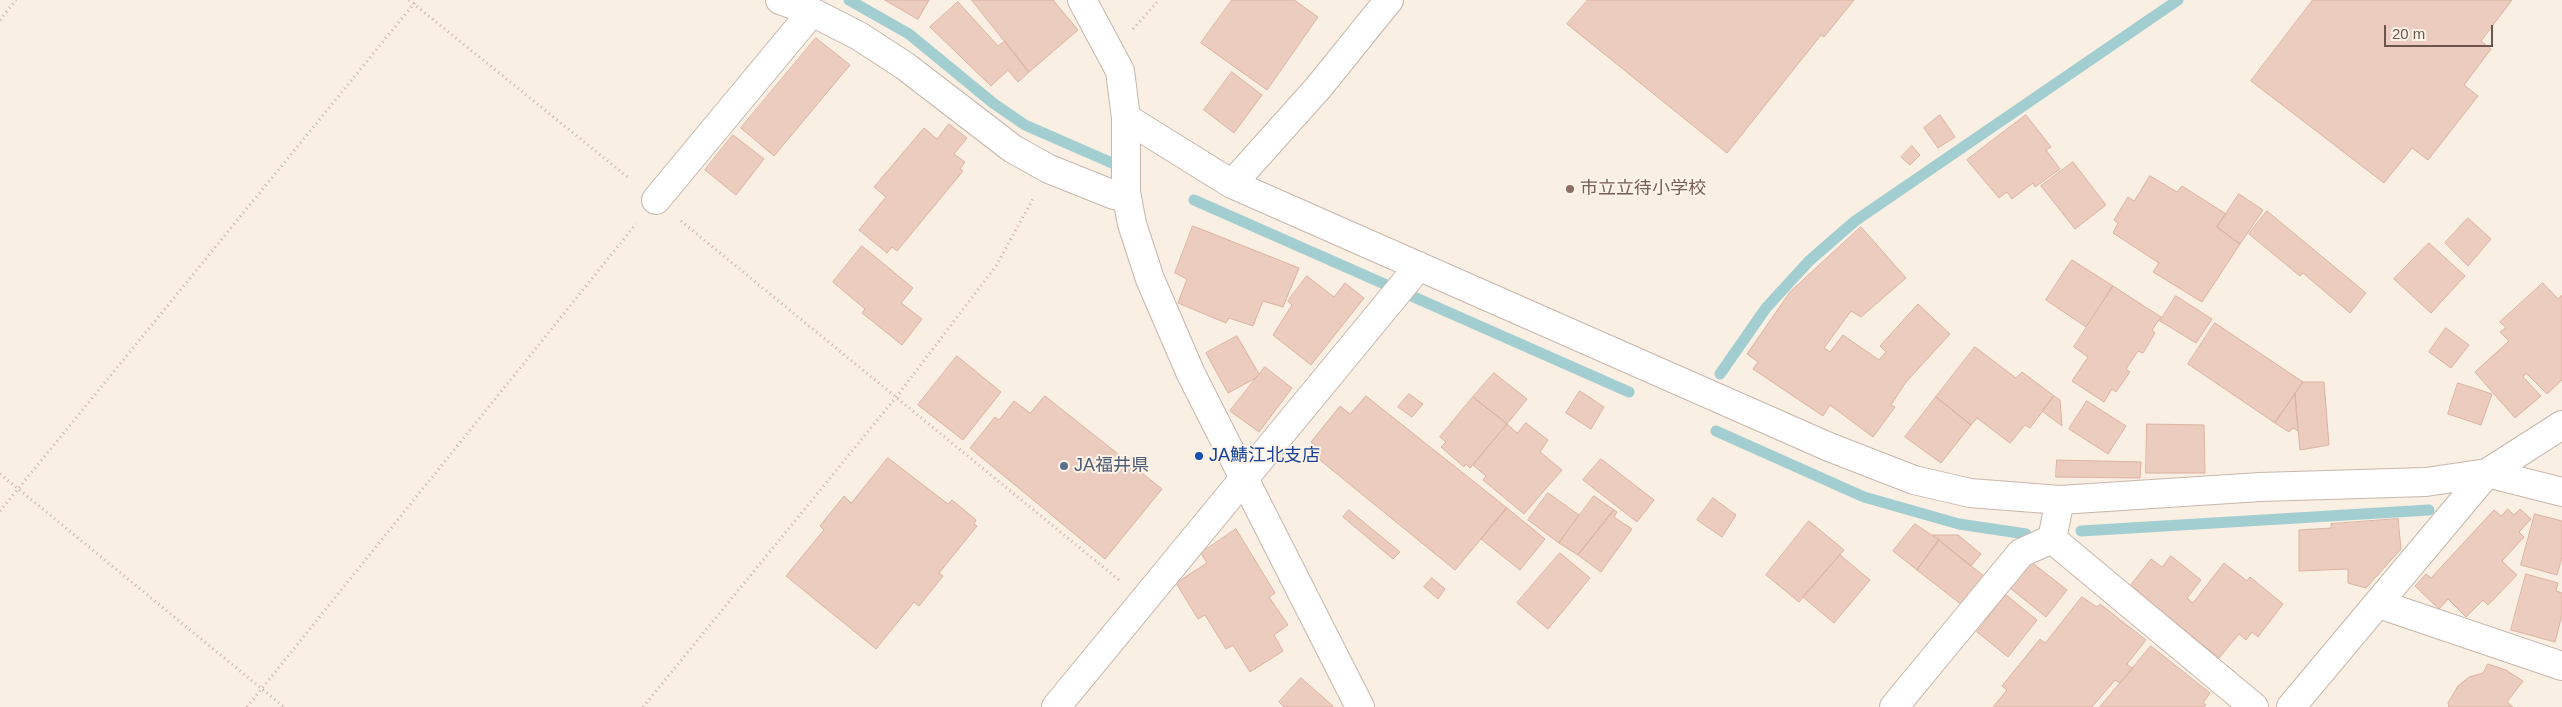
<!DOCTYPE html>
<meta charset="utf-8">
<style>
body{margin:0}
#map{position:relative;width:2562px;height:707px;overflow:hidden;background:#f9efe3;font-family:Arial,sans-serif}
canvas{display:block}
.scale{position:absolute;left:2384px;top:25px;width:109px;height:22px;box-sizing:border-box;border:2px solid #6e554c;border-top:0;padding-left:6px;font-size:15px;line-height:18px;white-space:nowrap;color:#6e554c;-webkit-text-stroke:4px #fdf3e9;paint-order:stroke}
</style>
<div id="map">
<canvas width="2562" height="707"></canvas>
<div class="scale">20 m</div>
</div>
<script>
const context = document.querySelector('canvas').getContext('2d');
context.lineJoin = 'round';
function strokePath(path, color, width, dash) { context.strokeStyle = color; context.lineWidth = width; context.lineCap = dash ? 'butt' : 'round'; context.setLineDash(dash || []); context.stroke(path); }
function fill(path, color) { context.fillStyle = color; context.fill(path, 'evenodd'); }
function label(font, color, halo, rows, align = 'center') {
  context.font = font + ' Arial,"Noto Sans JP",sans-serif'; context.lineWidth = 4; context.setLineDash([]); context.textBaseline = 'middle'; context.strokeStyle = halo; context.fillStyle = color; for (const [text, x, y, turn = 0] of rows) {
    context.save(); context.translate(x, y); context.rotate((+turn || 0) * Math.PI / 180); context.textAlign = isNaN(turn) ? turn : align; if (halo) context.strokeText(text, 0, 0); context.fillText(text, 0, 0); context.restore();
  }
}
const stream = new Path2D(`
 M849,0L909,34L993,103L1025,125L1112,163
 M1194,200L1629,392
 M1720,374L1766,308L1809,261L1855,221L2178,0
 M1716,431L1864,497L1959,524L2026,534
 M2081,531L2429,510`);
const building = new Path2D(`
 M885,0H929L918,19Z
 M972,0H1053L1078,30L1029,72Z
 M1232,0H1294L1318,17L1267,90L1201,43Z
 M1588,0H1854L1824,37L1821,35L1727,153L1567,24Z
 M2313,0H2512L2481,41L2491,49L2464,85L2478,96L2428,160L2412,148L2384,183L2251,81Z
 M958,2L998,46L1005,41L1029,72L1018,82L1008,70L991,86L930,27Z
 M816,38L850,65L774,156L741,128Z
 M1232,72L1262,95L1234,133L1204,110Z
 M1940,115L1955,137L1938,148L1924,128Z
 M2026,115L2051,147L2046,150L2060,169L2035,187L2033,183L2012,199L2007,192L1999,198L1967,160Z
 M949,124L967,138L954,154L965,162L960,169L963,171L897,251L892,247L887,253L859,230L886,197L874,187L924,128L937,139Z
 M733,135L764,159L736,195L705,170Z
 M1912,146L1920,155L1910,165L1901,157Z
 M2073,162L2106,205L2075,229L2041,186Z
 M2150,176L2177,192L2182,186L2226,214L2217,227L2240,244L2202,302L2153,272L2159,263L2113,233L2118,223L2114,220L2128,197L2134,201Z
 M2239,194L2263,210L2240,244L2217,227Z
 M2267,211L2366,293L2350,313L2303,273L2300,276L2249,234Z
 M2468,218L2491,239L2468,266L2445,243Z
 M1193,226L1299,268L1283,307L1263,301L1253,326L1229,318L1226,323L1178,303L1187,279L1175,273Z
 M1861,227L1906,278L1861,317L1851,311L1824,348L1830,352L1843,335L1879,360L1886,352L1880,346L1918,304L1950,334L1906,382L1891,405L1895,407L1873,437L1830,405L1823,416L1753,369L1758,362L1747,354L1790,292Z
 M2429,243L2465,276L2431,313L2394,279Z
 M862,246L913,288L901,303L922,319L902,345L862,313L865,309L833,282Z
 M2072,260L2113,286L2086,327L2046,300Z
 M1307,276L1334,297L1345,283L1364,298L1311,365L1273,335L1292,305L1288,301Z
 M2543,283L2558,299L2562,295V380L2547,394L2526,373L2523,377L2541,396L2515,418L2475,372L2509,341L2500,332L2506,328L2500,322Z
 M2113,286L2161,317L2152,330L2155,333L2143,353L2138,351L2126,369L2130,372L2116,392L2112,389L2104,402L2072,381L2088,357L2074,347Z
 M2176,296L2212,319L2196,343L2160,321Z
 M2215,323L2303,382L2275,423L2188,364Z
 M2446,328L2469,345L2451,368L2429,352Z
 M1237,336L1259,374L1256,378L1228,393L1206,353Z
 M1975,347L2016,378L2022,372L2054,396L2030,428L2025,425L2010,443L1977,418L1971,425L1936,397Z
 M957,356L1001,392L963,440L918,405Z
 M1265,367L1292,388L1259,432L1230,411Z
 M1494,373L1527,399L1507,424L1473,397Z
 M2303,382H2324L2329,445L2300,450L2295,394Z
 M2458,383L2492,394L2481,425L2448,414Z
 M1580,391L1604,407L1591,429L1566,413Z
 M1409,394L1423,404L1412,417L1398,407Z
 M2295,394L2298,431L2293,428L2289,432L2275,423Z
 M1045,396L1162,489L1105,559L970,448L995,417L999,420L1014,401L1030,413Z
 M1366,396L1507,508L1455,570L1315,456L1320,450L1311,442L1340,406L1350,414Z
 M2054,396L2060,400L2062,426L2042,411Z
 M1473,397L1507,424L1470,468L1466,464L1464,467L1441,447L1446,442L1440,437Z
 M1936,397L1971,425L1941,463L1905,437Z
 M2087,401L2126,426L2108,454L2069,429Z
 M1526,423L1548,440L1540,452L1562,470L1524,514L1483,480L1486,476L1473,465L1507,424L1517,433Z
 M2147,424L2204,425L2205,473H2146Z
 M888,458L948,504L952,500L976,520L974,524L977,526L939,573L943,576L919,606L914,602L876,649L786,576L824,530L820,526L844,496L851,503Z
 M1601,459L1654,500L1637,522L1583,480Z
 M2057,460L2141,462L2140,478L2056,477Z
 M1548,493L1579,515L1559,543L1528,520Z
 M1594,496L1614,510L1578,555L1559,543Z
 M1713,498L1736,515L1722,537L1697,520Z
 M1507,508L1545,539L1520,570L1481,539Z
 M2508,509L2514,515L2520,509L2531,519L2519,532L2524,537L2502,561L2517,575L2488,605L2483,600L2466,617L2448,599L2439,609L2415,586L2426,574L2431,578L2494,510L2501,516Z
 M1349,510L1400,552L1393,559L1343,517Z
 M1614,510L1617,512L1614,517L1632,529L1601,572L1578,555Z
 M2535,514L2562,521V557L2557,575L2521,565Z
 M2398,519L2401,549L2366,588L2348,583V569L2299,571V530L2331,528V524Z
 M1809,521L1844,550L1799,602L1766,575Z
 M1915,524L1939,540L1917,570L1893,551Z
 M1236,529L1275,593L1269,597L1288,625L1274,635L1283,651L1250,672L1233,645L1226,649L1205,615L1198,619L1176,583L1207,563L1201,553Z
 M1933,535H1958L1981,554L1971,566Z
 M1939,540L1985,577L1962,605L1917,570Z
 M1560,553L1590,578L1548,629L1517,603Z
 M1840,555L1870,580L1834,623L1803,597Z
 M2171,556L2201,580L2187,598L2193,603L2224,563L2247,581L2250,577L2283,604L2258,637L2252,632L2246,640L2239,634L2219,658L2130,586L2151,559L2162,567Z
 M2030,561L2067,590L2046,617L2010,588Z
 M2526,574L2558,583L2556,591L2562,593V615L2555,642L2511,630Z
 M1432,578L1445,589L1438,599L1424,587Z
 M2006,595L2037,620L2008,657L1977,632Z
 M2082,597L2097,607L2100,604L2146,640L2127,664L2133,669L2120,683L2115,680L2092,707H1993L2007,690L2002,686L2040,639L2045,643Z
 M2151,646L2210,693L2203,703L2206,705L2204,707H2100Z
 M2488,664L2506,670L2523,681L2507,702L2513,707H2449L2448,703L2458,686L2469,677L2483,673Z
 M1301,678L1333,706L1332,707H1284L1279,702Z`);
const path = new Path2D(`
 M409,0L630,179
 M0,20L16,0
 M1133,29L1159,0
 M681,221L1119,580
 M0,474L284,707
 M0,511L417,0
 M247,707L636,224
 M643,707L897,396L996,266L1034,197`);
const minor = new Path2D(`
 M780,0L812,12L859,36L905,66L1013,149L1049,169L1114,195L1126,192
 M1082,0L1120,71L1126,118V192L1132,224L1150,279L1191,374L1360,707
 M1126,118L1232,184L1829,447L1914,480L1970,493L2060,500L2260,487L2426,482L2487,473L2562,492
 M1232,184L1318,88L1389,0
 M656,200L812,12
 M2060,500L2052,539L2254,707
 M2379,604L2562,666
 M1056,707L1419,266
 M1894,707L2021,553L2052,539
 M2291,707L2487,473L2562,425`);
const markers = [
 [1570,189,5,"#8d6e63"],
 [1199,456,5,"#1a4fb4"],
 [1064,466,5,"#5c6f8a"]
];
const educationNames = [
 ["市立立待小学校",1580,189]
];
const transitNames = [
 ["JA鯖江北支店",1209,456]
];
const serviceNames = [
 ["JA福井県",1074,466]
];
strokePath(stream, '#a2ced1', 11);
fill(building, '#ebccbe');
strokePath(building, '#dcb2a0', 1);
strokePath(minor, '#c8b6ab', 30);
strokePath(path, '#d0afa2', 3, [1, 4]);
strokePath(minor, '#fff', 28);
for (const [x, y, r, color] of markers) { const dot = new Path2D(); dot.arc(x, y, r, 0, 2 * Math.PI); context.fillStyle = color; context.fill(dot); strokePath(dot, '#fdf3e9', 2); }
label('18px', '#785e54', '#fdf3e9', educationNames, 'left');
label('18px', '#164399', '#fdf3e9', transitNames, 'left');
label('18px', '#4e5e75', '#fdf3e9', serviceNames, 'left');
</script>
